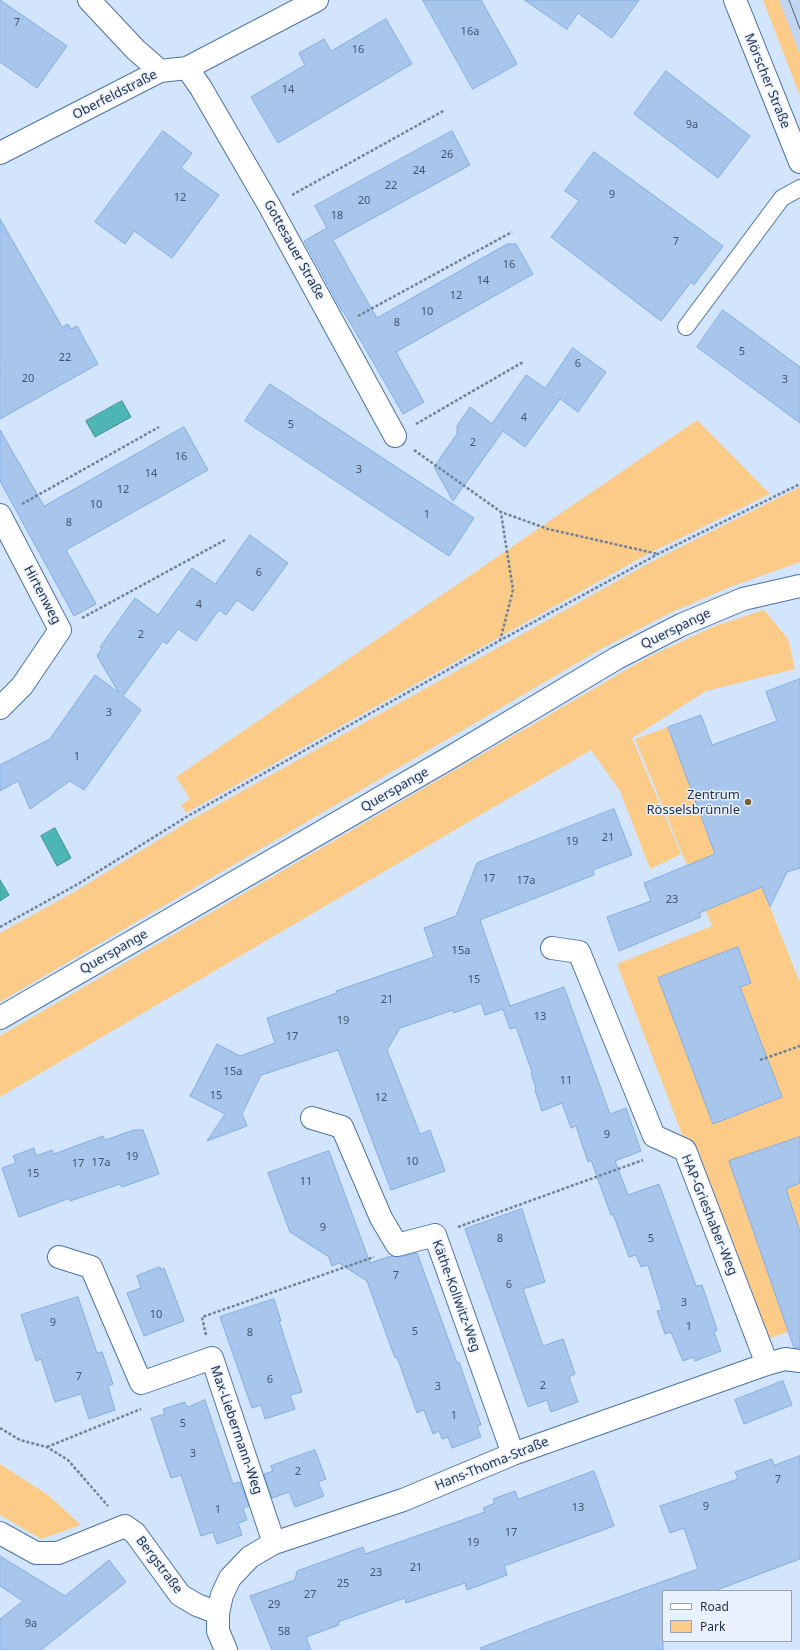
<!DOCTYPE html>
<meta charset="utf-8">
<style>
body{margin:0}
#map{position:relative;width:800px;height:1650px;overflow:hidden;background:#d3e5fd;font-family:"Noto Sans",sans-serif}
canvas{display:block}
.legend{position:absolute;left:662px;top:1590px;width:130px;height:52px;box-sizing:border-box;background:#e8f1fd;border:1px solid #97a3b4;margin:0;padding:5px 7px;list-style:none;font-size:12px;color:#1e2f46}
.legend li{display:flex;align-items:center;gap:8px;height:20px}
.legend b{width:20px;border:1px solid #97a3b4}
</style>
<div id="map">
<canvas width="800" height="1650"></canvas>
<ul class="legend">
<li><b style="height:5px;background:#fff"></b>Road</li>
<li><b style="height:11px;background:#fccb87"></b>Park</li>
</ul>
</div>
<script>
const context = document.querySelector('canvas').getContext('2d');
context.lineJoin = 'round';
function fill(path, color) { context.fillStyle = color; context.fill(path, 'evenodd'); }
function strokePath(path, color, width, dash) { context.strokeStyle = color; context.lineWidth = width; context.lineCap = dash ? 'butt' : 'round'; context.setLineDash(dash || []); context.stroke(path); }
function label(font, color, halo, rows, align = 'center') {
  context.font = font + ' "Noto Sans",sans-serif'; context.lineWidth = 3; context.setLineDash([]); context.textBaseline = 'middle'; context.strokeStyle = halo; context.fillStyle = color; for (const [text, x, y, turn = 0] of rows) {
    context.save(); context.translate(x, y); context.rotate((+turn || 0) * Math.PI / 180); context.textAlign = isNaN(turn) ? turn : align; if (halo) context.strokeText(text, 0, 0); context.fillText(text, 0, 0); context.restore();
  }
}
const built = new Path2D(`
 M779,0H800V55Z`);
const green = new Path2D(`
 M763,0H779L800,55V96Z
 M697,420L770,494L646,555L186,813L181,805L190,799L176,777Z
 M800,487V562L730,587L670,613L601,649L0,1002V933L76,891L189,821L649,563Z
 M764,610L788,639L795,669L706,691L632,738L681,854L650,869L620,791L591,750L0,1097V1036L648,657L715,626Z
 M668,727L732,899L762,887L800,983V1328L761,1341L617,964L712,926L635,739Z
 M0,1464L48,1495L81,1525L41,1539L0,1515Z`);
const water = new Path2D(`
 M122,401L131,417L95,437L86,421Z
 M55,828L71,858L57,866L41,836Z
 M0,880L9,895L0,901Z`);
const building = new Path2D(`
 M0,0L67,46L37,88L0,62Z
 M423,0H481L517,64L473,89Z
 M525,0H639L612,38L578,13L567,29Z
 M386,19L412,64L278,143L251,97L305,65L299,53L324,39L331,51Z
 M666,71L750,136L718,178L634,114Z
 M163,131L192,153L181,168L219,195L172,258L134,231L125,244L95,222Z
 M452,131L470,165L333,240L359,287L377,318L507,244H516L533,274L396,352L424,402L403,414L361,341L343,311H342L304,241L327,228L315,206Z
 M594,152L723,246L694,285L691,282L661,321L551,237L579,201L565,191Z
 M0,219L62,327L68,324L71,329L77,326L98,364L0,419Z
 M723,310L800,367V423L697,347Z
 M573,348L606,372L578,412L560,399L525,447L503,431L453,501L434,467L457,434V426L470,407L492,424L526,375L545,388Z
 M270,384L474,518L449,556L245,421Z
 M184,427L208,470L66,550L96,604L74,616L0,481V430L44,506Z
 M250,535L288,563L253,611L237,600L226,615L219,610L196,641L178,629L167,644L163,641L123,696L141,710L84,790L70,781L30,809L18,781L0,791V765L50,739L95,675L119,693L97,656L102,648L100,647L135,598L158,615L192,568L215,584Z
 M800,679V868L787,872L770,907L762,887L699,913L701,917L619,951L607,917L651,901L644,883L715,854L668,727L701,715L712,745L777,721L766,692Z
 M614,809L632,855L593,870L594,875L480,920L510,1006L564,987L610,1114L626,1108L641,1151L615,1161L628,1195L659,1184L696,1286L702,1285L717,1330L714,1332L721,1351L695,1361L694,1357L683,1361L671,1332L665,1334L657,1311L662,1310L648,1265L641,1267L636,1255L629,1257L613,1214L611,1215L591,1160L588,1162L576,1126L571,1128L562,1103L542,1111L535,1090L536,1089L531,1073L532,1072L516,1027L510,1029L503,1009L485,1015L481,1003L454,1013L453,1010L400,1028L387,1050L420,1134L430,1130L445,1171L391,1190L338,1050L261,1075L242,1114L247,1126L207,1141L225,1114L190,1096L217,1044L240,1056L275,1043L267,1018L337,993L336,991L434,957L424,928L456,916L477,863Z
 M738,947L751,983L740,987L782,1097L713,1124L658,978Z
 M134,1130H143L159,1174L122,1187L120,1184L70,1201V1198L19,1217L2,1168L16,1163L13,1156L34,1148L36,1156L52,1150L54,1154L103,1136L105,1140Z
 M800,1137V1183L786,1189L800,1232V1348H794L729,1161Z
 M329,1151L370,1263L391,1256L400,1257L417,1253L457,1363L459,1362L481,1425L477,1426L481,1437L452,1448L448,1437L442,1439L439,1431L433,1434L424,1410L417,1413L397,1357L395,1358L367,1281L339,1263L332,1266L329,1257L290,1232L268,1173Z
 M522,1209L545,1282L523,1289L543,1346L563,1339L575,1374L569,1377L578,1402L551,1412L547,1400L528,1407L465,1229Z
 M160,1267L161,1270L164,1268L184,1321L144,1336L127,1293L141,1288L137,1276Z
 M78,1297L97,1353L102,1352L113,1384L108,1386L115,1410L89,1419L81,1394L55,1402L41,1359L36,1361L21,1315Z
 M274,1299L281,1321H279L302,1392L290,1395L295,1409L265,1419L261,1405L252,1408L220,1317Z
 M783,1381L792,1405L744,1424L735,1400Z
 M205,1400L233,1484L240,1482L249,1506L243,1508L247,1520L238,1523L242,1535L217,1544L213,1532L201,1536L181,1475L171,1478L151,1418L165,1414L163,1409L185,1402L187,1407Z
 M315,1450L326,1479L318,1482L324,1496L295,1507L289,1492L272,1498L264,1474L273,1471L271,1466Z
 M800,1456V1559L714,1591H663V1650H481L480,1648L545,1623L698,1569L684,1528L670,1533L660,1506L738,1479L735,1472L772,1459L774,1465Z
 M594,1471L614,1526L504,1566L507,1575L467,1590L465,1583L406,1603L405,1598L338,1622L339,1625L306,1637L311,1650H272L250,1596L295,1580L297,1571L363,1547L365,1554L485,1512L483,1508L495,1503L493,1499L515,1491L518,1499Z
 M0,1556L65,1596L109,1560L126,1582L41,1650H0V1619L23,1601L0,1586Z`);
const path = new Path2D(`
 M292,195L445,110
 M358,316L512,232
 M416,424L523,362
 M414,450L501,512L548,529L658,554
 M22,504L159,427
 M82,618L225,540
 M500,641L513,590L501,513
 M0,927L78,884L188,816L499,641L658,554L800,484
 M760,1060L800,1046
 M458,1227L643,1160
 M206,1335L202,1317L374,1257
 M0,1428L20,1440L47,1447L68,1460L108,1506
 M47,1447L141,1409`);
const service = new Path2D(`
 M686,327L782,198L800,188`);
const minor = new Path2D(`
 M89,0L136,50L160,71
 M187,68L201,88L270,207L395,436
 M0,153L160,71L187,68L317,0
 M0,515L60,630L22,686L0,708
 M552,948L579,952L654,1136L685,1150L767,1364
 M312,1118L342,1127L381,1218L397,1245L435,1235L513,1454
 M59,1257L91,1267L141,1383L212,1358L274,1543
 M0,1533L36,1553H58L125,1526L135,1533L180,1595L197,1605L218,1613
 M226,1650L218,1631V1613L222,1595L230,1578L250,1557L274,1543L403,1500L513,1454L767,1364L785,1359L800,1361`);
const tertiary = new Path2D(`
 M735,0L800,162`);
const secondary = new Path2D(`
 M0,1018L451,757L617,658L681,625L743,599L800,586`);
const tram = new Path2D(`
 M789,0L800,29`);
const markers = [
 [748,802,4,"#7d5f33"]
];
const numberNames = [
 ["7",17,23],
 ["16a",470,32],
 ["16",358,50],
 ["14",288,90],
 ["9a",692,125],
 ["26",447,155],
 ["24",419,171],
 ["22",391,186],
 ["9",612,195],
 ["12",180,198],
 ["20",364,201],
 ["18",337,216],
 ["7",676,242],
 ["16",509,265],
 ["14",483,281],
 ["12",456,296],
 ["10",427,312],
 ["8",397,323],
 ["5",742,352],
 ["22",65,358],
 ["6",578,364],
 ["20",28,379],
 ["3",785,380],
 ["4",524,418],
 ["5",291,425],
 ["2",473,443],
 ["16",181,457],
 ["3",359,470],
 ["14",151,474],
 ["12",123,490],
 ["10",96,505],
 ["1",427,515],
 ["8",69,523],
 ["6",259,573],
 ["4",199,605],
 ["2",141,635],
 ["3",109,713],
 ["1",77,757],
 ["21",608,838],
 ["19",572,842],
 ["17",489,879],
 ["17a",526,881],
 ["23",672,900],
 ["15a",461,951],
 ["15",474,980],
 ["21",387,1000],
 ["13",540,1017],
 ["19",343,1021],
 ["17",292,1037],
 ["15a",233,1072],
 ["11",566,1081],
 ["15",216,1096],
 ["12",381,1098],
 ["9",607,1135],
 ["19",132,1157],
 ["10",412,1162],
 ["17a",101,1163],
 ["17",78,1164],
 ["15",33,1174],
 ["11",306,1182],
 ["9",323,1228],
 ["8",500,1239],
 ["5",651,1239],
 ["7",396,1276],
 ["6",509,1285],
 ["3",684,1303],
 ["10",156,1315],
 ["9",53,1323],
 ["1",689,1327],
 ["5",415,1332],
 ["8",250,1333],
 ["7",79,1377],
 ["6",270,1380],
 ["2",543,1386],
 ["3",438,1387],
 ["1",454,1416],
 ["5",183,1424],
 ["3",193,1454],
 ["2",298,1472],
 ["7",778,1480],
 ["9",706,1507],
 ["13",578,1508],
 ["1",218,1510],
 ["17",511,1533],
 ["19",473,1543],
 ["21",416,1568],
 ["23",376,1573],
 ["25",343,1584],
 ["27",310,1595],
 ["29",274,1605],
 ["9a",31,1624],
 ["58",284,1632]
];
const streetNames = [
 ["Mörscher Straße",767,81,68],
 ["Oberfeldstraße",115,95,-27],
 ["Gottesauer Straße",294,250,61],
 ["Hirtenweg",42,595,62],
 ["Querspange",676,629,-26],
 ["Querspange",395,790,-30],
 ["Querspange",114,952,-30],
 ["HAP-Grieshaber-Weg",709,1215,68],
 ["Käthe-Kollwitz-Weg",456,1296,70],
 ["Max-Liebermann-Weg",236,1430,71],
 ["Hans-Thoma-Straße",492,1464,-22],
 ["Bergstraße",159,1565,53]
];
const poiNames = [
 ["Zentrum",740,795],
 ["Rösselsbrünnle",740,810]
];
fill(built, '#c2d6f0');
fill(green, '#fccb87');
fill(water, '#4eb5b5');
strokePath(water, '#408d94', 1);
fill(building, '#a8c6ec');
strokePath(building, '#82ade6', 1);
strokePath(service, '#4a73a9', 18);
strokePath(minor, '#4a73a9', 24);
strokePath(tertiary, '#4a73a9', 24);
strokePath(secondary, '#4a73a9', 24);
strokePath(path, '#708299', 2.5, [3, 2]);
strokePath(service, '#fff', 16);
strokePath(minor, '#fff', 22);
strokePath(tertiary, '#fff', 22);
strokePath(secondary, '#fff', 22);
strokePath(tram, '#51627a', 1);
for (const [x, y, r, color] of markers) { const dot = new Path2D(); dot.arc(x, y, r, 0, 2 * Math.PI); context.fillStyle = color; context.fill(dot); strokePath(dot, '#e8f1fd', 1.5); }
label('11px', '#405570', null, numberNames);
label('13px', '#1e2f46', '#e8f1fd', streetNames);
label('13px', '#1e2f46', '#e8f1fd', poiNames, 'right');
</script>
